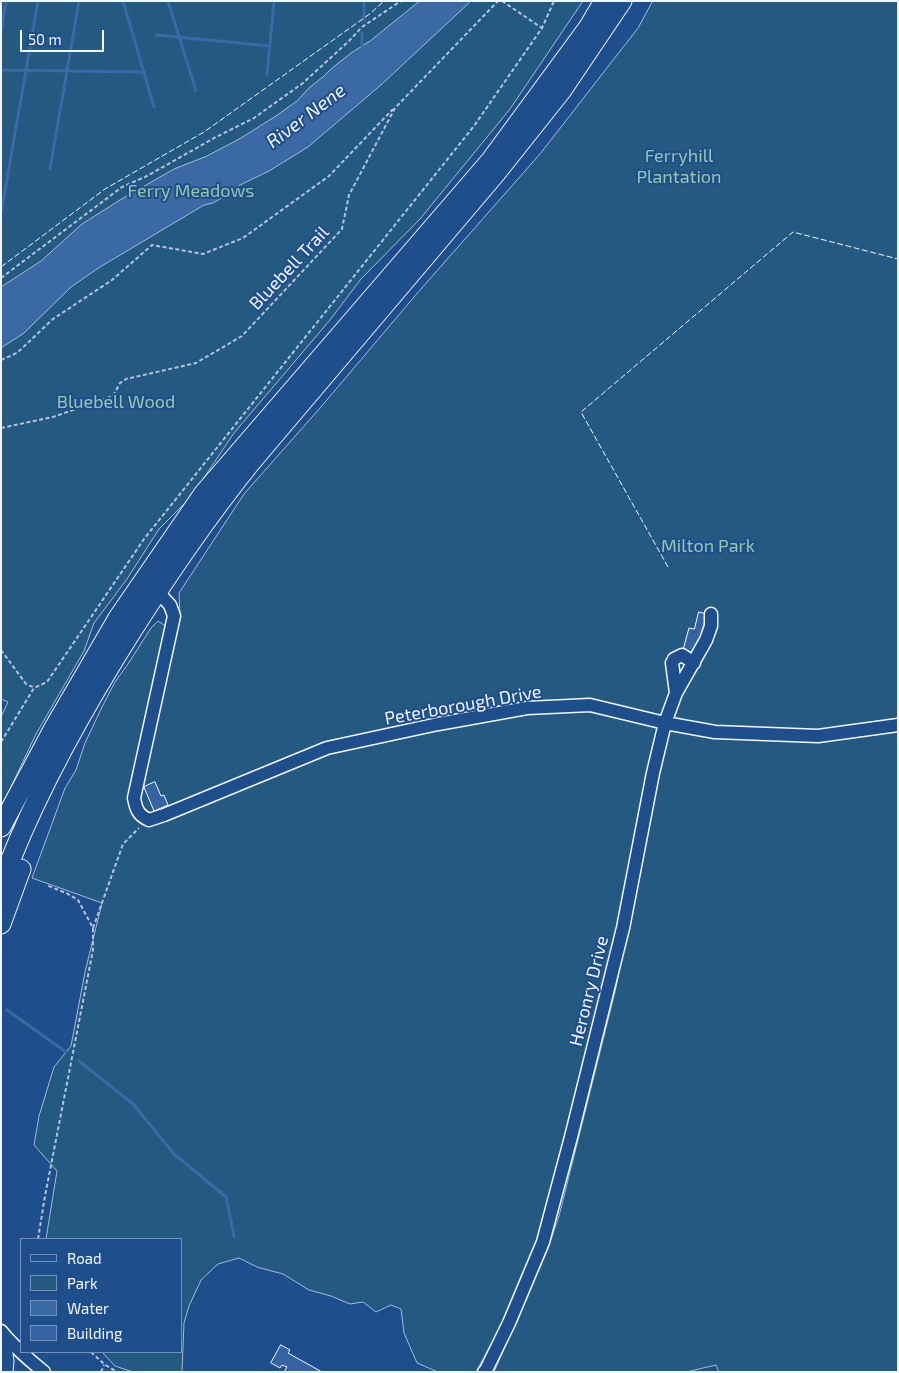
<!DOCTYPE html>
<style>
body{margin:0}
#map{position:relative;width:899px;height:1373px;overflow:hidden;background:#1f4e8c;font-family:"Exo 2",sans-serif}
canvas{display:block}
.frame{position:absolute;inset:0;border:2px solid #f2f6ff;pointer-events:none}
.legend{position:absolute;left:20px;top:1238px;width:162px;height:115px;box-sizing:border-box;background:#1f4e8c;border:1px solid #7391ba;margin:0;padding:6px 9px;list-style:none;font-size:15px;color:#f2f6ff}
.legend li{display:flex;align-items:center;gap:10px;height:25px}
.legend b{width:25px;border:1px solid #7391ba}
.scale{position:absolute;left:20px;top:30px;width:84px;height:22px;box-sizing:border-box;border:2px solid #f2f6ff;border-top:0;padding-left:6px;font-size:15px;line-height:18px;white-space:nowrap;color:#f2f6ff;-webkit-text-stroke:4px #1f4e8c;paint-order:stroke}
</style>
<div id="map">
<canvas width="899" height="1373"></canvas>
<div class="frame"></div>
<ul class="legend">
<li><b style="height:6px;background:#1f4e8c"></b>Road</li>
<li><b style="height:14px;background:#245a82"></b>Park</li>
<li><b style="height:14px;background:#3b69a3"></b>Water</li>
<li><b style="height:14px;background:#3563a3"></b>Building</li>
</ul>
<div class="scale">50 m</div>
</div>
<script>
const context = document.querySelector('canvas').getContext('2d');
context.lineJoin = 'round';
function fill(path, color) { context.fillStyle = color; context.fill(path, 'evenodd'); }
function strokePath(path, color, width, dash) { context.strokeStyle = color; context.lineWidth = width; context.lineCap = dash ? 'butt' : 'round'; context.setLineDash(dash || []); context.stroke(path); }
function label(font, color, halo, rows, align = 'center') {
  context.font = font + ' "Exo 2",sans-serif'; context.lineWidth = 4; context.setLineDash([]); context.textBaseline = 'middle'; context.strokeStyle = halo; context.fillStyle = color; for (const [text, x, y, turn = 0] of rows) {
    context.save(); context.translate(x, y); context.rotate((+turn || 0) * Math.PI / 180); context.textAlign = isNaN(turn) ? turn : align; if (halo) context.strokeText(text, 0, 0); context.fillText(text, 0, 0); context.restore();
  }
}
const green = new Path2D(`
 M1,1H583L510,109L420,219L361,279L330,320L234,433L191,497L159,529L127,579L94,623L84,651L36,734L1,808V717L8,702L1,699Z
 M653,1H898V1372H719L716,1365L686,1372H494L547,1251L559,1216L615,992L640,871L624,911L538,1240L509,1311L476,1372H438L417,1363L404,1333L401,1309L391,1305L376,1312L363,1302L350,1304L331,1296L309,1290L283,1274L257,1267L239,1258L218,1264L201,1280L189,1306L184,1323L182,1372H133L115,1366L102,1352H181V1239H46L57,1171L34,1145L39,1116L54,1067L71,1046L85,972L102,903L32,878L65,788L76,770L85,743L102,707L115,682L128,664L151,628L158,621L167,627L180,615L179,593L244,494L320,408L420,290L540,154L638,28Z`);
const water = new Path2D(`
 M420,1H471L382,84L308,147L269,171L240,185L220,199L213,203L204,205L100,267L71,287L24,333L1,348V287L41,261L82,224L120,200L174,169L207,156L241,138L276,116L297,101L309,88L324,76L331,69L351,53L370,41Z`);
const stream = new Path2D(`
 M123,1L154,107
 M168,1L196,91
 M364,1V20
 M1,33L6,1
 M156,35L270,46
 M362,46V33
 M1,70L145,72
 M267,75L274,1
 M50,169L79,1
 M1,214L38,1
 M7,1010L66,1052
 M79,1061L133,1104L174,1154L226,1197L234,1236`);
const building = new Path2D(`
 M699,612L707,614L696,654L683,650L689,628L694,629Z
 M155,782L161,796L164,795L168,805L154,811L144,787Z
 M281,1345L290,1350L288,1353L322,1372H284L287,1367L282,1365L280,1368L271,1363Z`);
const path = new Path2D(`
 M502,1L542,28
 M1,278L122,187L147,176L216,137L254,118L303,83L349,41L362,27L401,1
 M1,360L17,353L53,319L112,280L152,245L203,254L243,238L329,176L393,109
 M1,428L53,417L113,396L120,383L126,379L196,363L242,336L342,229L349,195L395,108L498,1
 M1,650L26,684L33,687
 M1,742L34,688L47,682L144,539L474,126L542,28L554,1
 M93,928L123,844L139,828
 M38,1239L45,1196L93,950V928L78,900L66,893L46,885
 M91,1352L104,1364L117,1372
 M101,1372L104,1365`);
const minor = new Path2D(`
 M157,591L170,605L174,616L134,798C136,809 138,815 149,820L164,815L327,748L438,724L527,708L590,705L665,723L715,732L818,736L898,725
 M676,693L672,663L674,659L682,655L694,663
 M1,1331C14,1347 28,1359 44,1372
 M484,1372L486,1370L509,1323L543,1242L571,1137L623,928L653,773L665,723L676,693L706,640L711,626V614`);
const highway = new Path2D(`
 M1,827L55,726L118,618L204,493L491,160L588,28L604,1
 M1,885C30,805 71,730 115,658C157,590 202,523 252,461L496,173L562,90L622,1
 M1,924L21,869
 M1,1341L4,1361L3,1372`);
const fence = new Path2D(`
 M1,267L105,189L204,132L371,13L384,1
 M668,567L581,412L793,232L898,259`);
const parkNames = [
 ["Ferryhill",679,156],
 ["Plantation",679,177],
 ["Ferry Meadows",191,191],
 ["Bluebell Wood",116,402],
 ["Milton Park",708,546]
];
const streetNames = [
 ["Bluebell Trail",289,268,-47],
 ["Peterborough Drive",463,705,-10],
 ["Heronry Drive",589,991,-76]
];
const waterNames = [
 ["River Nene",306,116,-37]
];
fill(green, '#245a82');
strokePath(green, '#a8bbd7', 1);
fill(water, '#3b69a3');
strokePath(water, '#a8bbd7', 1);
strokePath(stream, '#3b69a3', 3);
fill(building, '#3563a3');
strokePath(building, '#f2f6ff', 1);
strokePath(minor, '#f2f6ff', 15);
strokePath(highway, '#f2f6ff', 21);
strokePath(path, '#b3c4dc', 2, [4, 2.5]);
strokePath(minor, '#1f4e8c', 12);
strokePath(highway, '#1f4e8c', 19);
strokePath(fence, '#f2f6ff', 1, [6, 2.5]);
label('18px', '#97c8a6', '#1f4e8c', parkNames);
label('18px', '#f2f6ff', '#1f4e8c', streetNames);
label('italic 19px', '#f2f6ff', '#1f4e8c', waterNames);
</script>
